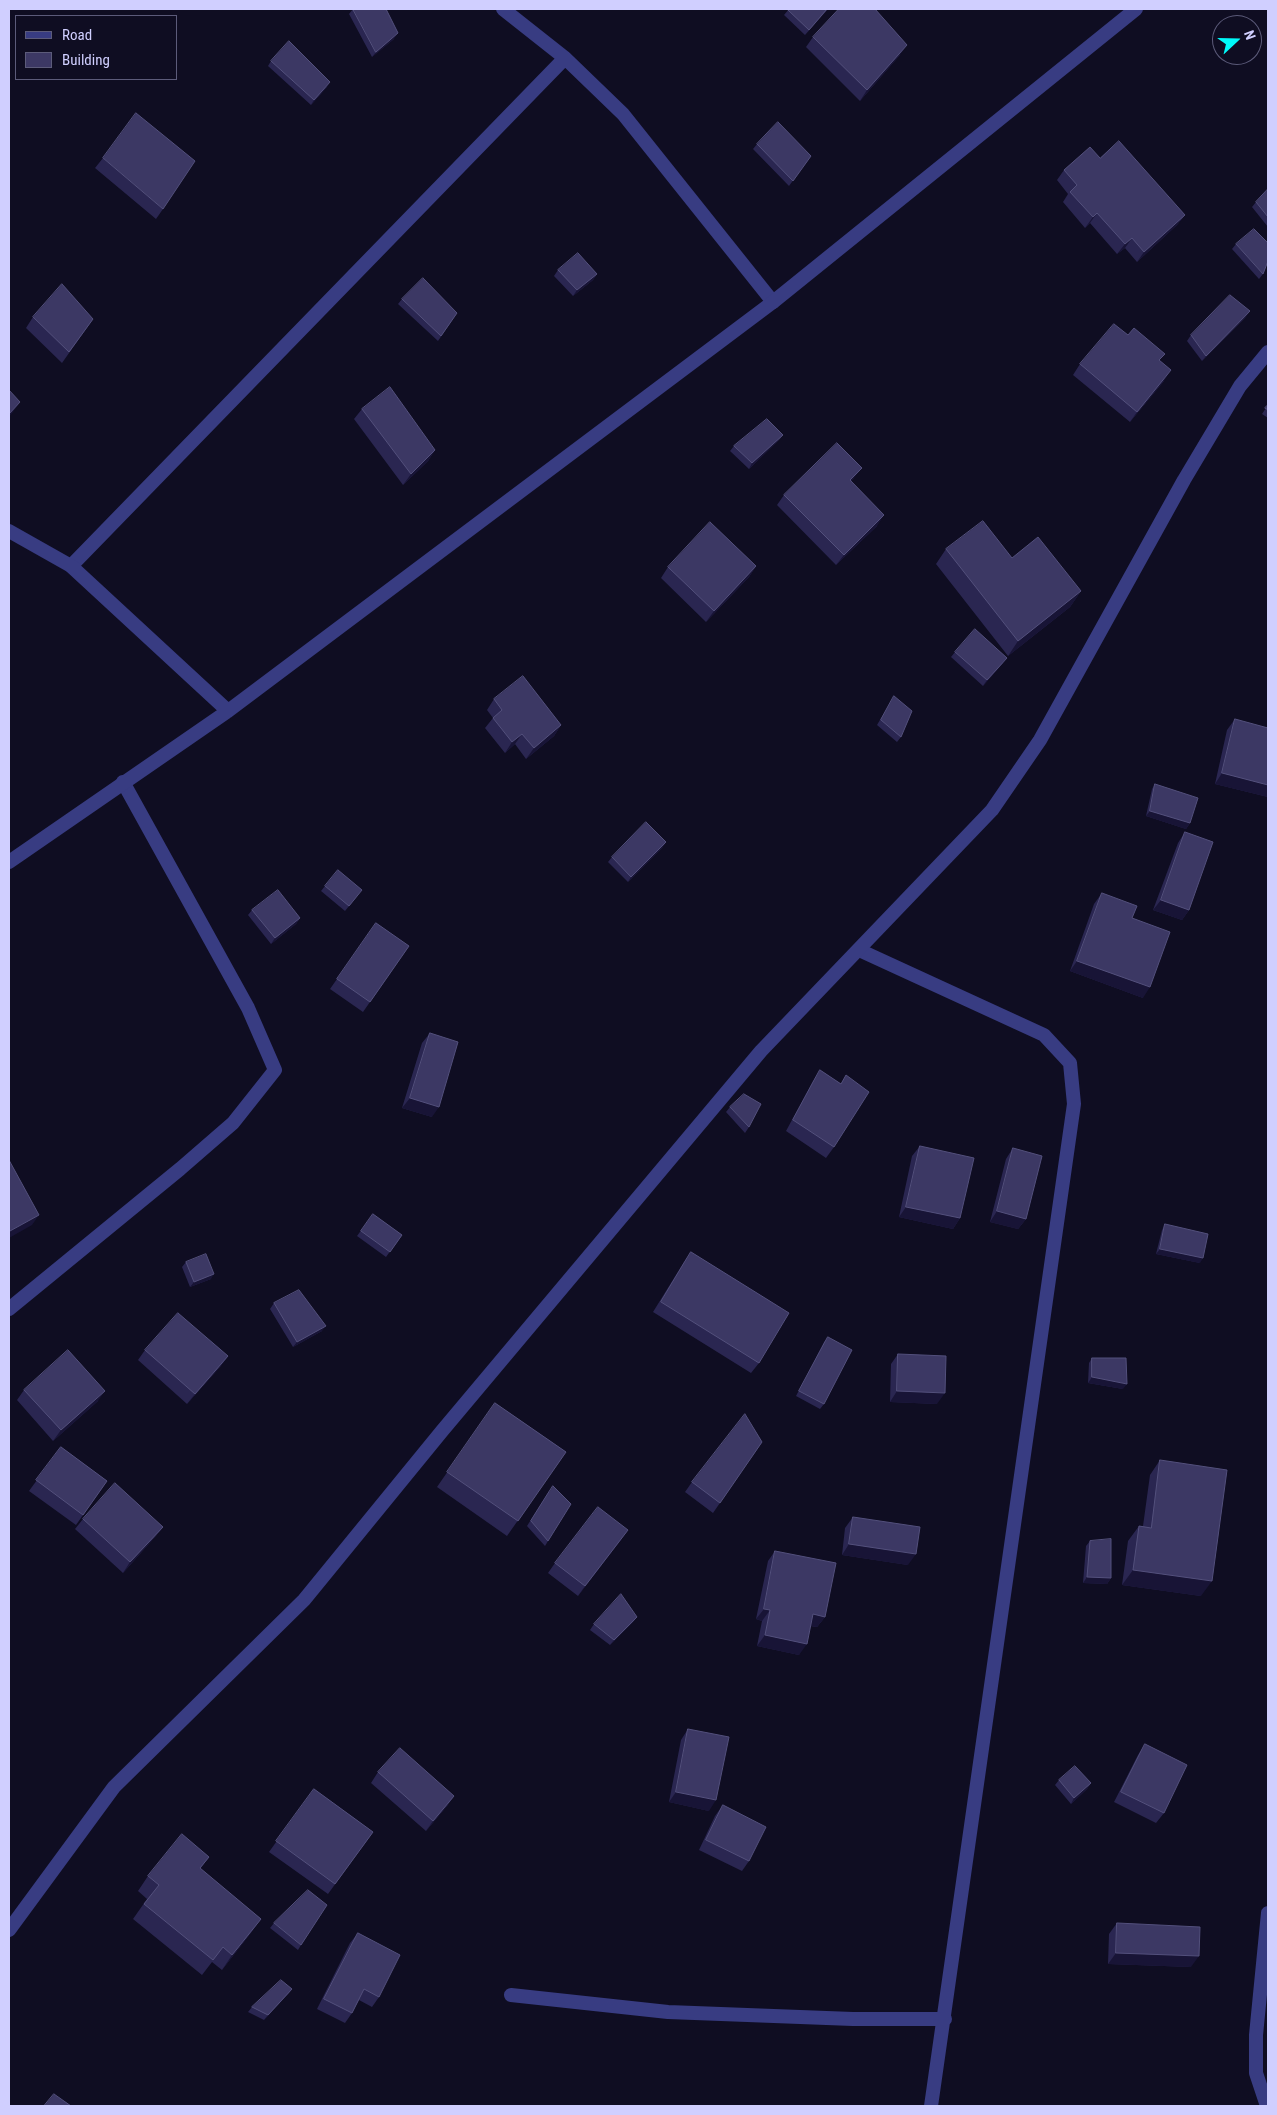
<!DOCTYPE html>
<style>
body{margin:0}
#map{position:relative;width:1277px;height:2115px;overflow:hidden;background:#0f0d22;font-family:"Roboto Condensed",sans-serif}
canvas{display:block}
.frame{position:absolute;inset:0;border:10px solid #d0cfff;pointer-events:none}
.legend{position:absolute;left:15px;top:15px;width:162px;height:65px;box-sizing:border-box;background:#0f0d22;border:1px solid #5c5b7a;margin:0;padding:6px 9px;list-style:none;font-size:15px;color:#d0cfff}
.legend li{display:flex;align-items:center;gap:10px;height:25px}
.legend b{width:25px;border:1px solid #5c5b7a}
.north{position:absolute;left:1212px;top:15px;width:50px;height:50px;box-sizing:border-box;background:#0f0d22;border:1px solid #5c5b7a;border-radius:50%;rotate:69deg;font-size:14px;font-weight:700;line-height:20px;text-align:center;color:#d0cfff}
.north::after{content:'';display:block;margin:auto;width:18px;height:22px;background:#00f9fa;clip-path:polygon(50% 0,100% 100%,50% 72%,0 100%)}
</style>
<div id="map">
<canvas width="1277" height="2115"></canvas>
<div class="frame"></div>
<ul class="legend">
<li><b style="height:6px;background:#383c82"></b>Road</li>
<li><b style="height:14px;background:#3c3864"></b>Building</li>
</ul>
<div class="north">N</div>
</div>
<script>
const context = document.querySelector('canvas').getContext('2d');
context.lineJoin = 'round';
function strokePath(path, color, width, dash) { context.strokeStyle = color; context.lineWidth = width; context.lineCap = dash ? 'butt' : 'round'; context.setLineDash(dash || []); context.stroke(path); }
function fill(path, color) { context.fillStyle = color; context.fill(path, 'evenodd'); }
const service = new Path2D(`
 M503,9L565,58L623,114L773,302
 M71,566L565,58
 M859,950L1044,1035L1070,1063L1074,1104L931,2106
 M9,1309L180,1169L233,1123L275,1070L248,1008L123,782
 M511,1995L668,2012L853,2019H945
 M1267,2106L1256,2073V2035L1268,1913`);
const minor = new Path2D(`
 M9,531L71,566L228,711
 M9,862L228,711L773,302L1136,9
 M9,1930L114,1787L304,1600L442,1431L761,1051L992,810L1040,740L1184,480L1240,386L1268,352`);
const wall = new Path2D(`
 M353,9H386L394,39L372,57L349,14Z
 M789,9H828L805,35L784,15Z
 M813,37L900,55L860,101L806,47Z
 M271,61L327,87L311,105L268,66Z
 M757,144L811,156L789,186L753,149Z
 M103,158L163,209L156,219L95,168Z
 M1100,158L1185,215L1177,225L1137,262L1125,248L1117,254L1090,223L1085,228L1063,202L1068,194L1057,180L1064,170Z
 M1268,189V227L1252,207L1256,202Z
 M1236,244L1263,274L1259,279L1232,249Z
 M558,270L597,274L593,280L573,296L554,276Z
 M402,299L457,313L438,341L398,304Z
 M33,317L93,319L62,363L26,328Z
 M1246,317L1202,361L1187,341L1191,335Z
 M1160,361L1164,381L1130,422L1073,375L1080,364Z
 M1268,405V418L1262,414Z
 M362,409L435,450L428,461L403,485L354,419Z
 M783,435L779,440L749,469L730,451L734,446Z
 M854,478L851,481L877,526L836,565L777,505L784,495Z
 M946,549L1081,591L1070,607L1008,656L936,564Z
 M756,566L749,577L706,622L661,578L668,567Z
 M955,652L1003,663L983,686L951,657Z
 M894,696L901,737L897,742L877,725Z
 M494,699L561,725L554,736L526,759L515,744L505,753L485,728L493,718L487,710Z
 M1235,719L1268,797L1215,784L1227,730Z
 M1155,784L1190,823L1186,829L1146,816L1152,789Z
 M1185,832L1189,910L1182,920L1153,910L1178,843Z
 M666,842L662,848L628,882L608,862L612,857Z
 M325,886L358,895L345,911L321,891Z
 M1102,893L1132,918L1143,998L1070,971L1094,904Z
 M252,910L300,918L296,924L271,944L248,915Z
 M376,923L409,946L363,1012L330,989Z
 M430,1033L432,1117L402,1108L422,1043Z
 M820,1070L841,1084L846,1075L834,1147L826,1158L786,1131L813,1081Z
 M730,1107L749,1127L745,1133L726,1112Z
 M920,1146L960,1218L953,1229L899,1217L912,1156Z
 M1013,1148L1026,1219L1018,1229L990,1222L1006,1159Z
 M373,1214L402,1235L386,1257L357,1236Z
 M1165,1224L1200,1263L1156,1254L1162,1230Z
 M691,1252L759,1363L751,1373L653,1312L684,1262Z
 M186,1262L211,1279L190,1287L182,1267Z
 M274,1303L322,1331L293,1347L270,1309Z
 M828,1337L824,1404L820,1409L796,1396L824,1342Z
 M145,1350L228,1356L220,1367L187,1404L138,1360Z
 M898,1354L937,1404L890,1402L891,1364Z
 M1092,1358L1123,1389L1088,1383L1089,1363Z
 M24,1390L98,1401L53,1441L17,1400Z
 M495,1403L566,1452L507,1536L437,1487Z
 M762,1442L713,1513L685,1492L692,1482Z
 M61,1447L107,1481L76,1525L29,1491Z
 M1160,1460L1201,1596L1122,1585L1128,1541L1139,1526H1143L1150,1475Z
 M549,1491L548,1541L545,1546L527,1526Z
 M853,1517L908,1565L842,1555L845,1528Z
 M83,1519L163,1527L155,1537L123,1573L75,1529Z
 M628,1530L578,1596L548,1573L555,1563Z
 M1090,1541L1111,1578L1107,1584L1083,1583L1086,1546Z
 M775,1551L825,1617L817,1627L810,1626L799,1655L757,1646L762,1621L756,1619L768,1561Z
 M637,1617L633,1622L610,1645L590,1630L594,1624Z
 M688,1729L709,1811L669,1802L681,1740Z
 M1145,1744L1164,1813L1156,1823L1114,1802L1138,1755Z
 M378,1772L454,1796L447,1806L426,1831L371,1783Z
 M1059,1780L1091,1783L1087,1789L1071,1804L1055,1785Z
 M314,1789L373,1832L328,1894L269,1852Z
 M723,1805L749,1861L742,1871L699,1850L715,1816Z
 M209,1857L200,1869L261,1919L250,1934L222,1970L212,1962L202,1975L133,1919L147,1899L138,1891L148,1876Z
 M274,1923L301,1945L298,1950L270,1928Z
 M1117,1923L1191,1967L1108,1964L1109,1934Z
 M358,1933L379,1997L372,2007L359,2000L352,2013L345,2023L317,2009L350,1943Z
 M292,1989L288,1994L264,2020L248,2012L252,2007Z`);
const shadedWall = new Path2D(`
 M398,33L394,39L372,57L376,52Z
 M907,45L900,55L860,101L867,90Z
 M330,82L327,87L311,105L314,100Z
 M1097,213L1090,223L1085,228L1093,217Z
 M1185,215L1177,225L1137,262L1144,252Z
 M1132,238L1125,248L1117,254L1125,244Z
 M597,274L593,280L573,296L577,290Z
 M1250,311L1246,317L1202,361L1206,356Z
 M1171,370L1164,381L1130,422L1137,412Z
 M20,402L13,412L9,417V414Z
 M783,435L779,440L749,469L752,463Z
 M435,450L428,461L403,485L411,474Z
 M862,468L854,478L842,490L850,480Z
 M884,515L877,526L836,565L844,555Z
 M756,566L749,577L706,622L714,611Z
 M1081,591L1070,607L1008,656L1018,641Z
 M1007,658L1003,663L983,686L987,680Z
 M561,725L554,736L526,759L534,748Z
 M522,734L515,744L505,753L512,742Z
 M1222,773L1268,785V797L1215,784Z
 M1150,811L1190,823L1186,829L1146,816Z
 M666,842L662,848L628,882L631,877Z
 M1161,900L1189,910L1182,920L1153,910Z
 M300,918L296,924L271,944L275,938Z
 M1077,961L1150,987L1143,998L1070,971Z
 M410,1098L439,1107L432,1117L402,1108Z
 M906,1207L960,1218L953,1229L899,1217Z
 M997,1211L1026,1219L1018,1229L990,1222Z
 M39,1215L32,1225L9,1238V1233L10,1231Z
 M1160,1249L1203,1258L1200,1263L1156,1254Z
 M214,1274L211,1279L190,1287L194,1282Z
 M326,1326L322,1331L293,1347L297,1342Z
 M228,1356L220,1367L187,1404L195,1394Z
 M1092,1377L1127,1384L1123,1389L1088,1383Z
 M105,1391L98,1401L53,1441L61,1430Z
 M897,1391L945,1393L937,1404L890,1402Z
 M163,1527L155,1537L123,1573L130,1562Z
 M628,1530L621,1540L578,1596L585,1586Z
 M849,1544L916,1554L908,1565L842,1555Z
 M1133,1570L1212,1581L1201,1596L1122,1585Z
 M1087,1577L1111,1578L1107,1584L1083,1583Z
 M764,1609L770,1610L762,1621L756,1619Z
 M813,1614L825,1617L817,1627L805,1625Z
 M637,1617L633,1622L610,1645L614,1640Z
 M765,1635L807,1644L799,1655L757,1646Z
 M1091,1783L1087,1789L1071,1804L1074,1798Z
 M676,1792L716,1800L709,1811L669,1802Z
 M454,1796L447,1806L426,1831L433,1821Z
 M261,1919L250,1934L222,1970L232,1955Z
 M1116,1953L1199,1956L1191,1967L1108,1964Z
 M292,1989L288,1994L264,2020L268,2015Z`);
const building = new Path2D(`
 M353,9H386L398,33L376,52Z
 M789,9H827L809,30L788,10Z
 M839,9H875L907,45L867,90L813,37Z
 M289,41L330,82L314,100L271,61Z
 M136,113L195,161L163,209L103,158Z
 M778,122L811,156L793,181L757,144Z
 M1119,141L1185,215L1144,252L1132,238L1125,244L1097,213L1093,217L1070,192L1077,185L1064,170L1090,147L1100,158Z
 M1268,189V217L1256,202Z
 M1254,229L1268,243V261L1263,274L1236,244Z
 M578,253L597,274L577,290L558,270Z
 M423,278L457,313L441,336L402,299Z
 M62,284L93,319L69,352L33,317Z
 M1230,295L1250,311L1206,356L1191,335Z
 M1114,324L1128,335L1134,328L1165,354L1159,360L1171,370L1137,412L1080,364Z
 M390,387L435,450L411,474L362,409Z
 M9,390L20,402L9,414Z
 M1268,405V410L1265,408Z
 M767,419L783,435L752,463L734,446Z
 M837,443L862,468L850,480L884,515L844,555L784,495Z
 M983,521L1012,558L1038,537L1081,591L1018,641L946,549Z
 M710,522L756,566L714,611L668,567Z
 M975,629L1007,658L987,680L955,652Z
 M523,676L561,725L534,748L522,734L512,742L493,718L502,710L494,699Z
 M894,696L912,711L901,737L881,720Z
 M1235,719L1268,728V785L1222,773Z
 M1155,784L1198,798L1190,823L1150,811Z
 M646,822L666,842L631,877L612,857Z
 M1185,832L1213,842L1189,910L1161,900Z
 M338,870L362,890L349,906L325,886Z
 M278,890L300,918L275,938L252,910Z
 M1102,893L1137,906L1132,918L1170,932L1150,987L1077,961Z
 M376,923L409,946L370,1002L337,979Z
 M430,1033L458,1042L439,1107L410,1098Z
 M820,1070L841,1084L846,1075L869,1092L834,1147L793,1120Z
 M744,1094L761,1104L749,1127L730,1107Z
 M920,1146L974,1158L960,1218L906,1207Z
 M1013,1148L1042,1156L1026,1219L997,1211Z
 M9,1160L39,1215L10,1231L9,1229Z
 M373,1214L402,1235L390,1252L361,1231Z
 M1165,1224L1208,1234L1203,1258L1160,1249Z
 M691,1252L789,1313L759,1363L661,1302Z
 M206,1254L214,1274L194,1282L186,1262Z
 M299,1290L326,1326L297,1342L274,1303Z
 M178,1313L228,1356L195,1394L145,1350Z
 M828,1337L852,1350L824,1404L799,1391Z
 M68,1350L105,1391L61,1430L24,1390Z
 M898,1354L946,1356L945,1393L897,1391Z
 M1092,1358H1126L1127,1384L1092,1377Z
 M495,1403L566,1452L518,1521L447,1472Z
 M745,1414L762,1442L720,1503L692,1482Z
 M61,1447L107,1481L83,1515L36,1480Z
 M1160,1460L1227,1470L1212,1581L1133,1570L1139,1526L1151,1528Z
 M115,1483L163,1527L130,1562L83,1519Z
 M553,1486L571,1504L548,1541L531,1521Z
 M598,1507L628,1530L585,1586L555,1563Z
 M853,1517L920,1527L916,1554L849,1544Z
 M1111,1539V1578L1087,1577L1090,1541Z
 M775,1551L836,1563L825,1617L813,1614L807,1644L765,1635L770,1610L764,1609Z
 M621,1594L637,1617L614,1640L594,1624Z
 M688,1729L729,1737L716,1800L676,1792Z
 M1145,1744L1187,1765L1164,1813L1121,1792Z
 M400,1748L454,1796L433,1821L378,1772Z
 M1075,1766L1091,1783L1074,1798L1059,1780Z
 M314,1789L373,1832L335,1884L276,1841Z
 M723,1805L766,1827L749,1861L706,1840Z
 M182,1834L209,1857L200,1868L261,1919L232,1955L223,1947L213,1960L144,1904L159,1885L148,1876Z
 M308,1890L327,1905L301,1945L274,1923Z
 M1117,1923L1200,1927L1199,1956L1116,1953Z
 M358,1933L400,1955L379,1997L364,1989L352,2013L324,1999Z
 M281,1980L292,1989L268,2015L252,2007Z
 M54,2094L71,2106H44Z`);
strokePath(service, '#383c82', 14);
strokePath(minor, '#383c82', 14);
fill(wall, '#2a2651');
fill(shadedWall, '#181436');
fill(building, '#3c3864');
strokePath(building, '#53507c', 1);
</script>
